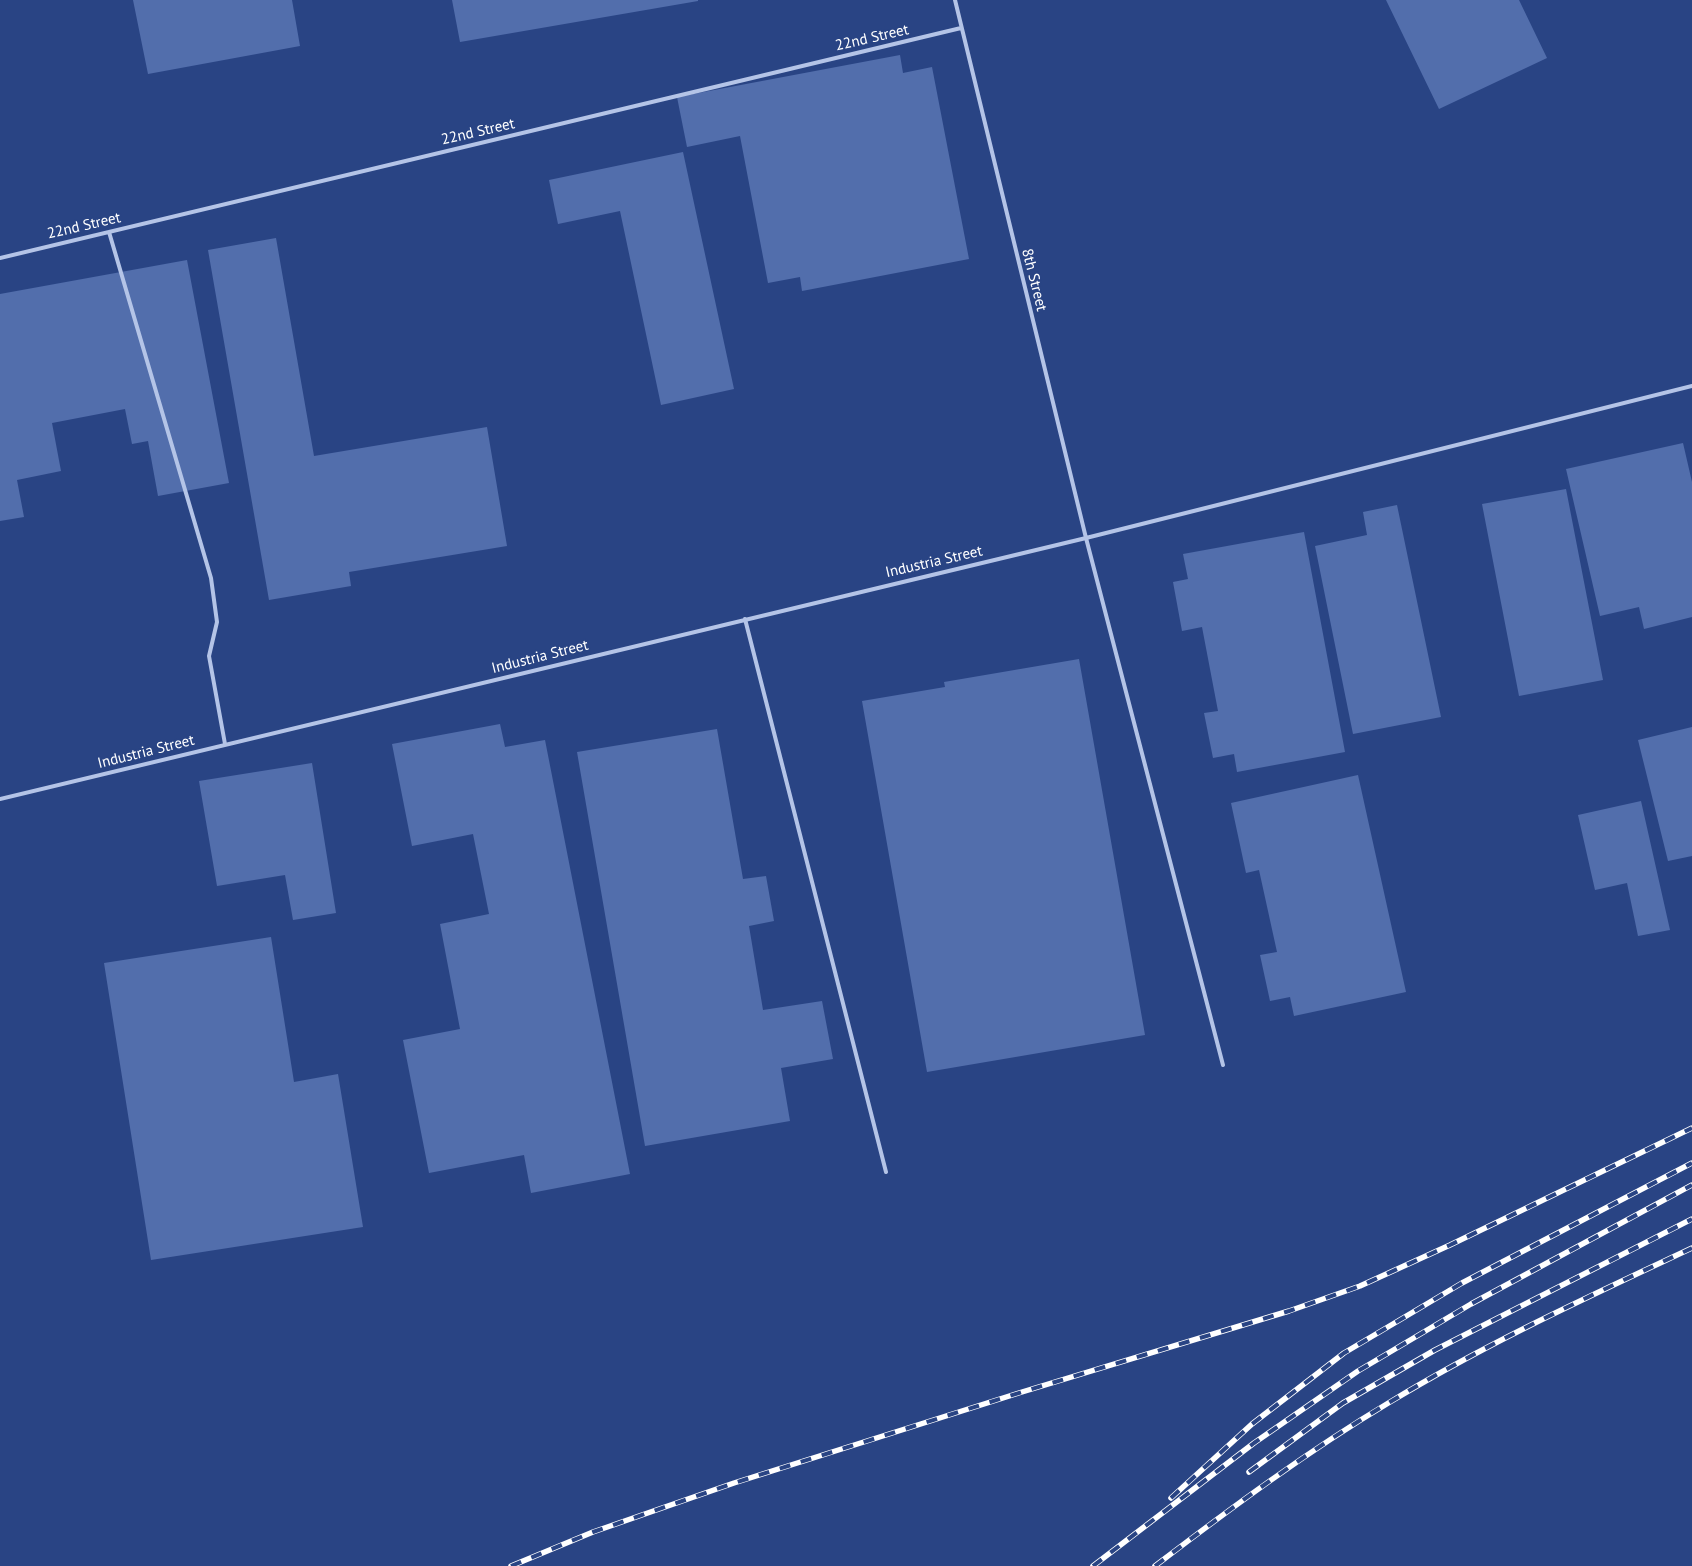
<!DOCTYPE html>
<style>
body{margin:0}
canvas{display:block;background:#294484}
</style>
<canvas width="1692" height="1566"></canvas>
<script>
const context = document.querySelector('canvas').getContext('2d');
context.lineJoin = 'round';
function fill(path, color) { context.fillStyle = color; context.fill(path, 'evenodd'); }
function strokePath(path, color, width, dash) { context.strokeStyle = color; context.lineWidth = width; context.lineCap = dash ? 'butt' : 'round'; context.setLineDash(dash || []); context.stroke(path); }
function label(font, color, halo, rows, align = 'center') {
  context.font = font + ' "PT Sans",sans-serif'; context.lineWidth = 4; context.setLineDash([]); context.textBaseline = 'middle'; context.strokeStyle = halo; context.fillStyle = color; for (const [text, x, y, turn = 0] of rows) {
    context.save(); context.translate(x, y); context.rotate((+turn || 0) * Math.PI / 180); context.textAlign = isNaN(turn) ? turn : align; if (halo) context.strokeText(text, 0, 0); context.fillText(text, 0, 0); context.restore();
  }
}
const building = new Path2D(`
 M133,0H292L300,46L148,74Z
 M452,0H698V1L460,42Z
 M1386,0H1519L1547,58L1439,109Z
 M900,55L903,73L932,67L969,259L802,291L800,277L768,283L740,136L687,147L677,97Z
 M683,152L734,389L661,405L620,211L558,224L549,180Z
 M276,238L314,456L487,427L507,546L349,572L351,586L269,600L208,250Z
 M187,260L229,483L158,496L148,441L132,444L125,409L52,423L61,471L17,480L24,517L0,521V294Z
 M1683,443L1692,482V617L1644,629L1639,607L1600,616L1566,469Z
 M1566,489L1603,680L1519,696L1482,504Z
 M1397,505L1441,717L1353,734L1315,546L1367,535L1363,512Z
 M1304,532L1345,752L1237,772L1234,754L1213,758L1204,713L1218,711L1202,627L1182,631L1173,582L1188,579L1183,554Z
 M1079,659L1145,1035L927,1072L862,701L945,687L944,682Z
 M500,724L505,747L545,740L630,1174L531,1193L524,1155L429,1173L403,1040L460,1029L440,924L489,914L473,834L412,846L392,744Z
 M1692,727V856L1668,861L1638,740Z
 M717,729L743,879L766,876L774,921L749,926L763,1010L822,1001L833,1059L781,1068L790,1121L645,1146L577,752Z
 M312,763L336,913L293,920L285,875L217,886L199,781Z
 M1358,775L1406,992L1294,1016L1290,997L1270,1001L1260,955L1277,952L1259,870L1246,873L1231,803Z
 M1641,801L1670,930L1638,936L1627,883L1595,890L1578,815Z
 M271,937L294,1082L338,1074L363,1227L151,1260L104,963Z`);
const service = new Path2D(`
 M955,0L1086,538L1223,1065
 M109,232L211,578L217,622L209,656L225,744
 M0,258L961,28
 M745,619L886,1172
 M0,799L1086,538L1692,386`);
const rail = new Path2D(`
 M1249,1472L1343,1403L1435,1350L1692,1219
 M1171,1498L1252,1424L1344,1353L1462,1283L1692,1163
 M511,1566L593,1532L734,1483L1022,1392L1289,1311L1360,1286L1450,1245L1692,1128
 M1093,1566L1254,1443L1358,1371L1471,1304L1692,1185
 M1155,1566C1231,1508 1308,1451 1390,1402C1487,1343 1590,1296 1692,1248`);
const streetNames = [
 ["22nd Street",872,38,-13],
 ["22nd Street",478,132,-13],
 ["22nd Street",84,226,-13],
 ["8th Street",1034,280,76],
 ["Industria Street",934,562,-13],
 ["Industria Street",540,657,-14],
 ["Industria Street",146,752,-14]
];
fill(building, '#526eac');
strokePath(service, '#b4c4e7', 4);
strokePath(rail, '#fff', 5.5);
strokePath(rail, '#294484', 4, [11]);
label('15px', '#fff', '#294484', streetNames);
</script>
